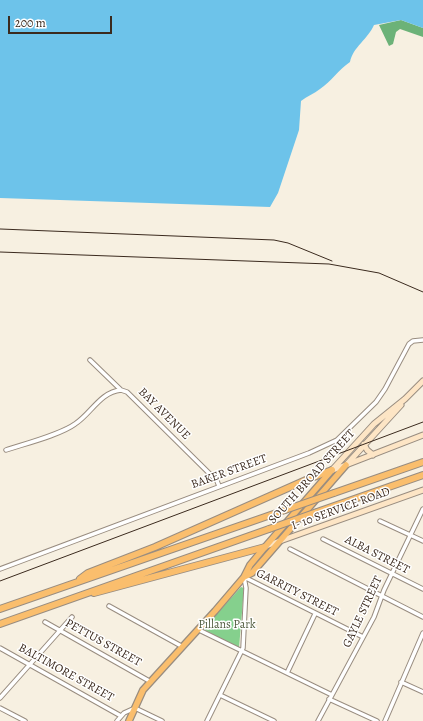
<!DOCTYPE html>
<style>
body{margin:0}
#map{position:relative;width:423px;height:721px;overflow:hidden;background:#f7f0e1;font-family:Alegreya,serif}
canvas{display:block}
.scale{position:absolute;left:8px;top:16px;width:104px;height:18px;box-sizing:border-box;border:2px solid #3b2a1e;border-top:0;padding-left:5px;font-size:12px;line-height:14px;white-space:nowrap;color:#3b2a1e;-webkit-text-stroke:3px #fff;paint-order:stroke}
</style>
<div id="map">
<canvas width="423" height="721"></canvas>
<div class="scale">200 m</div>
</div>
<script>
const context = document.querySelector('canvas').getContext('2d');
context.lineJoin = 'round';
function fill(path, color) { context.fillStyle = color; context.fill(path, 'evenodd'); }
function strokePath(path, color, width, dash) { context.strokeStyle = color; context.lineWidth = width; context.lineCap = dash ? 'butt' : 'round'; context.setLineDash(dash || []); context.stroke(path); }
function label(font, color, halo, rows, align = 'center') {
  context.font = font + ' Alegreya,serif'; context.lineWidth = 3; context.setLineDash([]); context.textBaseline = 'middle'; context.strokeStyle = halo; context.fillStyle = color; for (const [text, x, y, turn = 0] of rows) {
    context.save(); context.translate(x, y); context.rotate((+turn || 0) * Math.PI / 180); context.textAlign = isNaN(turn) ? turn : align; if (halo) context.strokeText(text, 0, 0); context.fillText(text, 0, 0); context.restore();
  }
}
const green = new Path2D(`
 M241,587L244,588L239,648L203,629Z`);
const forest = new Path2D(`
 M401,20L423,28V37L400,29L396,32L393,44L389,46L379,25Z`);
const water = new Path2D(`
 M0,0H423V28L401,20L374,25C368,39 353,47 350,62C339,69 331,82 320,89C314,94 307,96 301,101L299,130L278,193L270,207L0,198Z`);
const street = new Path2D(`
 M90,360L121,390L127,392L217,481L219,486
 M6,450C24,444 60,435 75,424C91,414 100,392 121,390
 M380,521L423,541
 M323,539L423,589
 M290,549L423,617
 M0,569L309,453L337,440L376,402L385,389L409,344L413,341L423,340
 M244,577L363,637
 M109,606L183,647
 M45,622L151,682
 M199,630L332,695
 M0,648L121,716
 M287,673L315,614
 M401,682L423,692
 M220,695L274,721
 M0,698L72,617
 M329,699L377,721
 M0,708L25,721
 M117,721L124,713L135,708L162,721
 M207,721L243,648L246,588L244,577
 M318,721L374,617L384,590L423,509
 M385,721L423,633`);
const secondary = new Path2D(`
 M364,444L367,450L373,455
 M347,464L401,405
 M332,470L374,424L405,399L423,381
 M333,470L423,435
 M266,546L423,490`);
const primary = new Path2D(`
 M244,577L252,573L346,465
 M129,721L143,690L215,611L244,577L250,565L265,547L332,470`);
const highway = new Path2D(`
 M334,493L423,462
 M317,512L423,475
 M80,579L88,573L155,547L306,480L332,470
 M94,593L265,547
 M0,609L285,510
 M0,624L269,529`);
const rail = new Path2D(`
 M0,229L274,240L288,243L332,261
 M0,252L329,264L379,273L423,292
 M0,581L423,422`);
const highwayBridge = new Path2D(`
 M285,510L334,493
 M269,529L317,512`);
const streetNames = [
 ["BAY AVENUE",164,414,45],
 ["BAKER STREET",229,472,-20],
 ["SOUTH BROAD STREET",312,477,-48],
 ["I- 10 SERVICE ROAD",341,509,-20],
 ["ALBA STREET",377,555,27],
 ["GARRITY STREET",297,593,27],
 ["GAYLE STREET",363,612,-65],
 ["PETTUS STREET",103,643,29],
 ["BALTIMORE STREET",66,673,29]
];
const parkNames = [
 ["Pillans Park",227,625]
];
fill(green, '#85d08d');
fill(forest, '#6cb278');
fill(water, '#6dc3ea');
strokePath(street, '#998d80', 5.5);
strokePath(secondary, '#998d80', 7);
strokePath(primary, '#998d80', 8);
strokePath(highway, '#998d80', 8);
strokePath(street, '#fff', 3.5);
strokePath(secondary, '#fde5c5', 5);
strokePath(primary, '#fabe6d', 5.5);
strokePath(highway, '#fabe6d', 6);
strokePath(rail, '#3b2a1e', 1);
strokePath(highwayBridge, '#998d80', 8, []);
strokePath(highwayBridge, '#fabe6d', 6);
label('12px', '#3b2a1e', '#fff', streetNames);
label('12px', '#515c3f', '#fff', parkNames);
</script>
